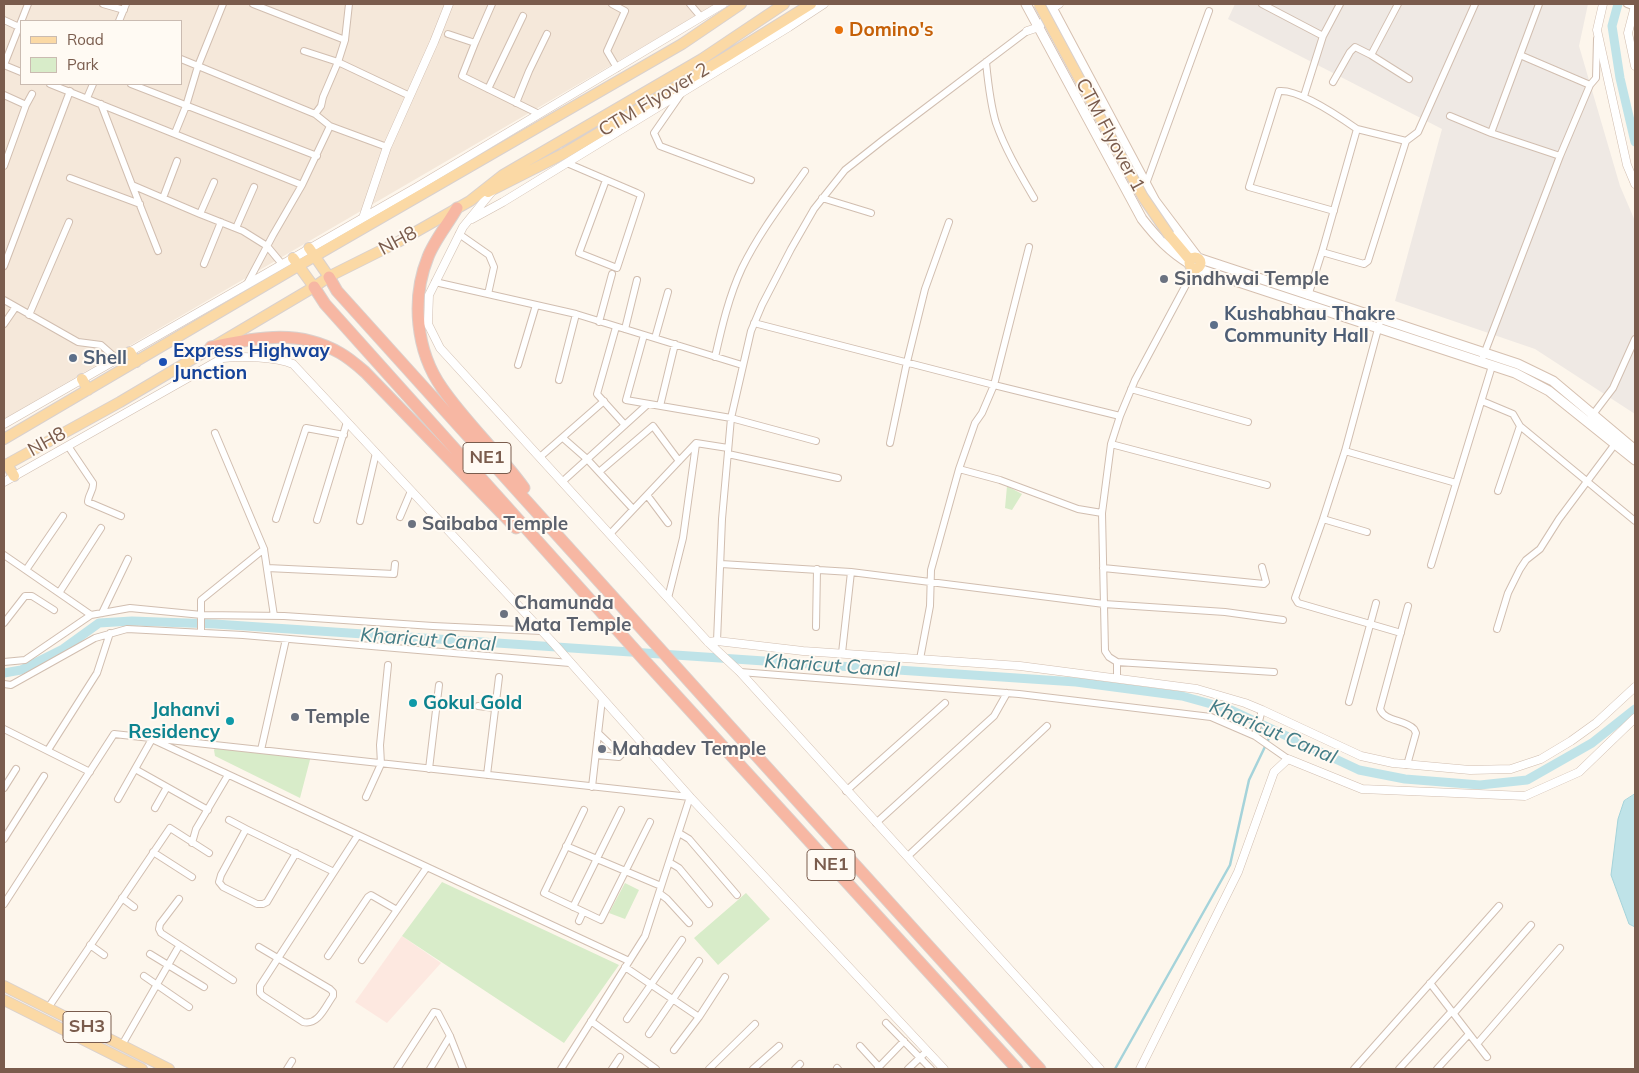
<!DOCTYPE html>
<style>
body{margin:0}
#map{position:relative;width:1639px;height:1073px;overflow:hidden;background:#fdf6ec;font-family:Mulish,sans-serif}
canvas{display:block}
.frame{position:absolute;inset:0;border:5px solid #7a5c4d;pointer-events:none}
.legend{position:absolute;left:20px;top:20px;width:162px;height:65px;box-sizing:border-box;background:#fffaf3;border:1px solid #cabbb1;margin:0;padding:6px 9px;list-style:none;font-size:15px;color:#7a5c4d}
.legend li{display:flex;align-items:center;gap:10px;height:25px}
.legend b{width:25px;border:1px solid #cabbb1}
</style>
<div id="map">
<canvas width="1639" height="1073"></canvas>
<div class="frame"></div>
<ul class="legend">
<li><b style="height:6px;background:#fbd9a5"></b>Road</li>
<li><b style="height:14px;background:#d8ecc9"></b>Park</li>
</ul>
</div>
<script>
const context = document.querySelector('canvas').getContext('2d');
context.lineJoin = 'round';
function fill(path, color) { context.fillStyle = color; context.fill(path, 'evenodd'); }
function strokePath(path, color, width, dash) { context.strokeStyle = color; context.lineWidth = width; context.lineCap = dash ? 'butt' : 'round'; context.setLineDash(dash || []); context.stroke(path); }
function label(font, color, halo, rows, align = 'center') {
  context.font = font + ' Mulish,sans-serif'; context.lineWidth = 4; context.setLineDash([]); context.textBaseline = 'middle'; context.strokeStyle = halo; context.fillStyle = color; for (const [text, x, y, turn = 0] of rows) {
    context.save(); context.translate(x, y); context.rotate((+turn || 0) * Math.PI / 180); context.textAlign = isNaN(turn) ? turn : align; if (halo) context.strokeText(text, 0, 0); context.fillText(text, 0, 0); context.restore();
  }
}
const residential = new Path2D(`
 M4,4H716L4,419ZM21,21H181V84H21Z`);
const commercial = new Path2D(`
 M402,936L441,963L387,1023L355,1002Z`);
const industrial = new Path2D(`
 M1235,4H1588L1579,46L1620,186L1635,221V414L1535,349L1395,301L1442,129L1228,19Z`);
const green = new Path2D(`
 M1007,486L1022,494L1012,510L1005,508Z
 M217,745L311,756L300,798L215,756L214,750Z
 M442,882L619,965L564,1043L402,936Z
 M625,883L639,890L625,919L609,913Z
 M746,893L770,919L718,965L694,938Z`);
const water = new Path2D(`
 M1635,794V927L1629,924L1611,875L1618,819L1624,801Z`);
const stream = new Path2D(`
 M1115,1069L1230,865L1249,780L1273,730`);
const canal = new Path2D(`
 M1618,4L1612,26L1620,78L1635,142
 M4,673L21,670L63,649L99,623L132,621L215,624L1076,682L1182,696L1229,709L1359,770L1405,779L1480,785L1527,780L1592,743L1635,709`);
const minor = new Path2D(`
 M103,4L124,10
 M253,4L345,40
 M612,4L625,11L607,51L617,68
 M690,4L701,17
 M1262,4L1323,36L1340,4
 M1627,4L1635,7
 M4,20L19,27
 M119,21L126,4
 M448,34L475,43L462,76L539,114
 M475,43L492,4
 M304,51L338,62L410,96
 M1371,55L1409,79
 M1520,55L1590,85
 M181,59L315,114L330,126
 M986,62C988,82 990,103 996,123C1005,149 1020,174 1034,198
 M4,65L28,4
 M4,65L21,72
 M1333,82L1350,52L1355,47L1371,55L1398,4
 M50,84L302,185L330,126L387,147
 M131,84L317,156
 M488,89L523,16
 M681,94L654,133L660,146L751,180
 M4,95L26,105
 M1304,96L1323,36
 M87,98L93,84
 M516,103L529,71L547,34
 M101,104L132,185L200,214L243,231L267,246L282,264
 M315,114L321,106L323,97L338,62L345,40L349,4
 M1450,116L1491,133L1560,156
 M175,133L186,106L198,66L223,4
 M1491,133L1539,4
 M567,163C590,173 614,183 637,193L641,195L617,268L579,253L606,180
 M4,166L26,105L32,94
 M70,178L140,204
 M1146,184L1209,11
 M132,185L158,251
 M163,198L177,161
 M822,198L871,213
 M1334,211L1249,187L1279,91C1299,89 1340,117 1357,129
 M200,214L214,182
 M236,228L254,187
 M459,234L489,255L494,267L488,294
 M1322,252L1364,264L1368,261L1406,141
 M204,264L221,222
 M4,266L70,91
 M435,282L576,314L742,365
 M247,284L273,235L302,185
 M1308,296L1322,252L1357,129L1406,141L1418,132L1475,4
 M4,300L78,342L101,345L117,359
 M29,315L69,222
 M1381,318L1345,451L1323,519L1295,598L1298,603L1401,633
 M599,322L612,274
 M754,323L994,385L1029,247
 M4,324L15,308
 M616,327L597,394L625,425
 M625,329L637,280
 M644,335L626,400L731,418L816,441
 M655,338L668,292
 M715,357C722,326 729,296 742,268C759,233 783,202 805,171
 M1481,362L1560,156L1590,85L1596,78L1597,39
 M518,365L536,305
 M559,380L576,314
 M1131,389L1248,422
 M1482,401L1513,414L1520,426L1635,521
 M660,406L675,344
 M1591,417L1613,388L1635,339
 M215,433L264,549L274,616
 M563,438L587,459L633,509
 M890,443L907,362L925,289L949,222
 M1111,444L1267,485
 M68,446L93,483C94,490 88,495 88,502L121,516
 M1345,451L1456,483
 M728,454L838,478
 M540,457L604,401
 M599,472L653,426L679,461
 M562,482L648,404
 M1498,491L1520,426
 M647,495L668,523
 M1102,513L1078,509L1000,480L959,469L975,423L982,413L994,385L1120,416
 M400,517L411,491
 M276,519L306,428L344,435
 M1323,519L1367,532
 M317,520L347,422
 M360,521L376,453
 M610,534L696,443L728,448
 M4,555L91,615L130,608L202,615L284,616L433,626L542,631
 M721,564L851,572L1104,604L1225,612L1283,620
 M1431,565L1492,366
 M267,568L394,574L395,564
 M1103,568L1264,584L1266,582L1262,567
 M26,570L63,516
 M59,593L101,528
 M668,598L683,538L696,444
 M102,613L128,559
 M4,623L25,596H32L54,610
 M816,627L817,569
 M1497,629L1508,593L1520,569L1526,560L1540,549L1559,519L1615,444
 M201,632V600L264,549
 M717,641L722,519L731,418L751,331L762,305L791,249L814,209L845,170L883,140L1027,31
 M842,653L851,572
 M920,659L930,606L931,570L959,469
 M4,662L25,660L91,615
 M1117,662L1274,672
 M740,672L1019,694L1211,717L1255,736L1288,759
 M1117,678V662L1109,657L1105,651L1102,513L1111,444L1120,416L1135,380L1195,268
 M4,684L11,685L95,638L127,629L243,635L570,663
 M1349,702L1376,603
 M478,706L495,708
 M4,729L90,772
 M1255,736L1262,710
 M154,740L629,961
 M48,750L97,673L110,633
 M261,750L286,639
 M596,755L619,757L621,755L598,733
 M1407,765L1416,733L1414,729C1404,719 1385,722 1380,709L1408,606
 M135,769L208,810
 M429,769L439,685
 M487,775L499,677
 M592,787L602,699
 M4,788L16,769
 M846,791L945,703
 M366,797L381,764L380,745L388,665
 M118,799L152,739
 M155,808L167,787
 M584,810L544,893L601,920L650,822
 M229,820L246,829
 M876,823L994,716L1007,693
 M679,833L689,839L737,895
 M4,839L44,776
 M192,843L196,829L228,775
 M566,846L661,886
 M153,852L192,877
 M296,853L267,902L263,904H257L223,887L219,882L221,875L246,829L334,872
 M908,856L1047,726
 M669,862L679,868L709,904
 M659,893L667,899L689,923
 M122,898L134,907
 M179,899L160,924L159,929L161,933L233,980
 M4,904L114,734L690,797L645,936L561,1069
 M573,907L621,810
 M579,921L583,912
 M90,945L104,955
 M259,947L330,989L333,992V996C325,1007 318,1026 303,1022L263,996L260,993V986L358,835
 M150,954L204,987
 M328,956L368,897L371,895L397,910
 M362,960L427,867
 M625,967L699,1017
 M144,976L189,1007
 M1430,983L1487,1057
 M48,1008L170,828L209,853
 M1454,1013L1531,925
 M627,1019L682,940
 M591,1021L656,1069
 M886,1023L931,1069
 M649,1034L699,961
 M1477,1044L1560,948
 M122,1045L179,946
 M860,1046L879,1067
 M674,1050L699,1017L725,977
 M837,1068L838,1069
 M878,1068L904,1041
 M287,1069L292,1061
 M397,1069L434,1012L438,1013L450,1036L463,1069
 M430,1069L450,1036
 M612,1069L620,1057
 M709,1069L755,1024
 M753,1069L779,1046
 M795,1069L800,1064
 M908,1069L927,1051
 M1354,1069L1499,906
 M1399,1069L1452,1011
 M1437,1069L1469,1034`);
const tertiary = new Path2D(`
 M1603,4L1597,30L1627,165L1635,184
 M1635,6L1628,33L1635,66
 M1027,31L1039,27L1053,8L1059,4
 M494,189L463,227L429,295L428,324L440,348L708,642L740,672L1100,1069
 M363,218L387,147L434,42L449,4
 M472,219L503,202L789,27L824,4
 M223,358C242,356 276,357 293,364L555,645L690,797L944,1069
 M4,424L417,187L723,4
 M4,482L223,358L240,342
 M708,642L717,641L803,651L1020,666L1197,689L1245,703L1262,710L1361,756L1393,763L1470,770L1511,769L1541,759L1571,741L1596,723L1635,687
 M1140,1069L1238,872L1274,772L1288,759L1362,789L1525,796L1579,772L1635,718`);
const secondary = new Path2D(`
 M1026,4L1142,219C1157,238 1169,251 1190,264
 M1050,4L1155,201L1198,258L1518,364L1553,381L1635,450
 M1196,268L1515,373L1549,391L1635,460`);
const primary = new Path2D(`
 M488,192L565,153L726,57L811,4
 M1169,235L1190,260
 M309,248L329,277
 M1189.5 263a5.5 5.5 0 1 1 11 0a5.5 5.5 0 1 1-11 0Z
 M293,258L314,287
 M130,352L136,362
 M82,379L88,390
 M4,439L315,256L682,44L741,4
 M7,464L14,476
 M4,466L120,402L314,287L330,276L398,242L470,201L503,175L702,59L784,4
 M4,986L169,1069
 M4,1000L142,1069`);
const motorway = new Path2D(`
 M457,208C448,224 434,241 428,257C411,299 416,351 442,388C466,423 499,453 524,488
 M329,277L337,291L706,700L1040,1069
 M314,287L325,304L645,661L1017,1069
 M211,347C257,338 297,328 340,353C349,358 357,365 365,372L516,528`);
const primaryBridge = new Path2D(`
 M1039,4L1143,197L1169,235`);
const markers = [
 [839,30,5,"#e8710a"],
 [1164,279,5,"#6b7280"],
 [1214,325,5,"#5c6f8a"],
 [73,358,5,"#5c6f8a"],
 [163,362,5,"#1a4fb4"],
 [412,524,5,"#6b7280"],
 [504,614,5,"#6b7280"],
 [413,703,5,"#0f9aa8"],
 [295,717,5,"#6b7280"],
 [230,721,5,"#0f9aa8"],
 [602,749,5,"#6b7280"]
];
const shields = [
 [487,458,48],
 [831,865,48],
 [87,1027,48]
];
const shieldNames = [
 ["NE1",487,458],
 ["NE1",831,865],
 ["SH3",87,1027]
];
const foodNames = [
 ["Domino's",849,30]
];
const streetNames = [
 ["CTM Flyover 2",654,100,-31],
 ["CTM Flyover 1",1110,135,62],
 ["NH8",398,241,-28],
 ["NH8",47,442,-29]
];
const worshipNames = [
 ["Sindhwai Temple",1174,279],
 ["Saibaba Temple",422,524],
 ["Chamunda",514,603],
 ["Mata Temple",514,625],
 ["Temple",305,717],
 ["Mahadev Temple",612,749]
];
const serviceNames = [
 ["Kushabhau Thakre",1224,314],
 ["Community Hall",1224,336],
 ["Shell",83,358]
];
const transitNames = [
 ["Express Highway",173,351],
 ["Junction",173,373]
];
const cultureNames = [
 ["Gokul Gold",423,703],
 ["Jahanvi",220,710,"right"],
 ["Residency",220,732,"right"]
];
const waterNames = [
 ["Kharicut Canal",428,640,4],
 ["Kharicut Canal",832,666,4],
 ["Kharicut Canal",1273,732,23]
];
fill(residential, '#f5e8da');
fill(commercial, '#fde8e0');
fill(industrial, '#efe9e4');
fill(green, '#d8ecc9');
fill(water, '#bfe3e8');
strokePath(water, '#a5d3da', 1);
strokePath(stream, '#a5d3da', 2.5);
strokePath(canal, '#bfe3e8', 9);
strokePath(minor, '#d1beb0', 8);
strokePath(tertiary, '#d1beb0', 9);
strokePath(secondary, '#d6c0b0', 11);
strokePath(primary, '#dad1cd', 12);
strokePath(motorway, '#dad1cd', 13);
strokePath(minor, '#fff', 6);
strokePath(tertiary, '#fff', 8);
strokePath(secondary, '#fff', 9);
strokePath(primary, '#fbd9a5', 10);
strokePath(motorway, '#f7b7a3', 11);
strokePath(primaryBridge, '#dad1cd', 12, []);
strokePath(primaryBridge, '#fbd9a5', 10);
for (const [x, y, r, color] of markers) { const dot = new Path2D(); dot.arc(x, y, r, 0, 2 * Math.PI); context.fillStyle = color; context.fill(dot); strokePath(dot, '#fffaf3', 2); }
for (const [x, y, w] of shields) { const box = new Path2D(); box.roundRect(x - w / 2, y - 15.5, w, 31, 4); context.fillStyle = '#fffaf3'; context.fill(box); strokePath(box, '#7a5c4d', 1); }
label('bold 18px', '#7a5c4d', null, shieldNames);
label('bold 19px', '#c56008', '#fffaf3', foodNames, 'left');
label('19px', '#7a5c4d', '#fffaf3', streetNames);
label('bold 19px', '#5b616d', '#fffaf3', worshipNames, 'left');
label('bold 19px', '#4e5e75', '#fffaf3', serviceNames, 'left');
label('bold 19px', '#164399', '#fffaf3', transitNames, 'left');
label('bold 19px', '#0d838f', '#fffaf3', cultureNames, 'left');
label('italic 20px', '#437c86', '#fffaf3', waterNames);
</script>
